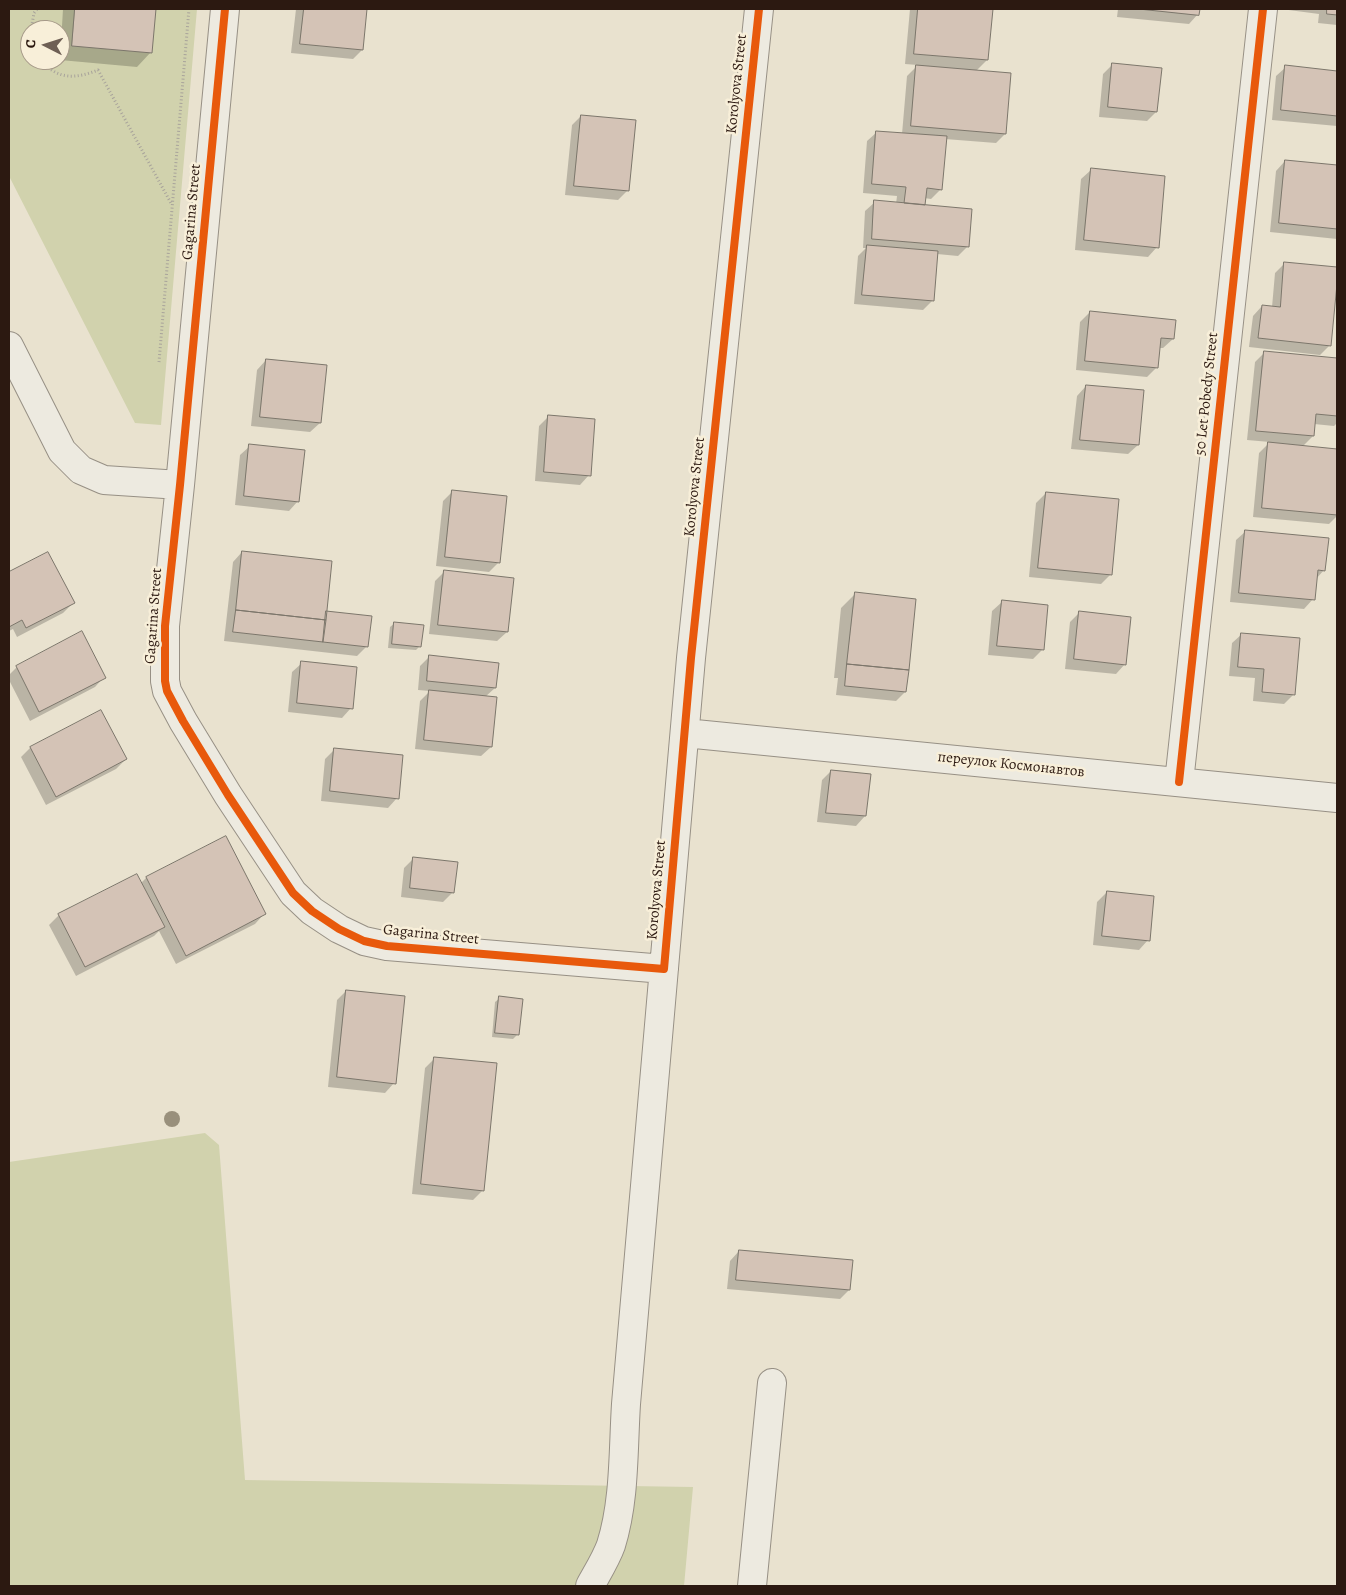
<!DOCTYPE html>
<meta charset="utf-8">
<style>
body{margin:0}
#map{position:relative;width:1346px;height:1595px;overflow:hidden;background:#e9e2cf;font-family:Alegreya,serif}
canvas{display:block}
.frame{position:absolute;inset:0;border:10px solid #2c1911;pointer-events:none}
.north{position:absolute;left:20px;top:20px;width:50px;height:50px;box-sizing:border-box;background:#f8efd9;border:1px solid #a69989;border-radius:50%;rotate:275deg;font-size:14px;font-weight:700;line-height:20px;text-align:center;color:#2c1911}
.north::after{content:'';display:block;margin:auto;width:18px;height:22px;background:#6e5f54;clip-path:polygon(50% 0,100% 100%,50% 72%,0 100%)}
</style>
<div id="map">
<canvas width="1346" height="1595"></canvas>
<div class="frame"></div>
<div class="north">С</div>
</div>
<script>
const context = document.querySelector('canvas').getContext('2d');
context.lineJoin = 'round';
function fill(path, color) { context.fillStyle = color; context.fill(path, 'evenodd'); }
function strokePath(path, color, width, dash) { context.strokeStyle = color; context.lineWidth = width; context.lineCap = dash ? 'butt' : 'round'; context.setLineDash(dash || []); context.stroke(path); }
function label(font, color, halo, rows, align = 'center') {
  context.font = font + ' Alegreya,serif'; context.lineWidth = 5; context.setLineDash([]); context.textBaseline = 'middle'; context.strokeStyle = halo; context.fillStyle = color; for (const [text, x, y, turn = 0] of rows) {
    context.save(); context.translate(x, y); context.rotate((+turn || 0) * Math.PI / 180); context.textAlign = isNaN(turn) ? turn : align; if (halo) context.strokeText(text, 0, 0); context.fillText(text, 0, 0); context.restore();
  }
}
const green = new Path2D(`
 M9,9H197L161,425L135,423L9,176ZM30,30H60V60H30Z
 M205,1133L219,1145L245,1480L693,1487L684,1586H9V1162Z`);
const shadow = new Path2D(`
 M63,9H155L151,52L137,67L60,60Z
 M296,9H366L362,50L353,59L291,53Z
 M910,9H992L987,60L976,71L1005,134L996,143L945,139L941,189L931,199L924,198V206L968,246L958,256L937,254L933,300L923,310L854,304L858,256L866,248H863L865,211L875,202L896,204L897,196L863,193L867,141L877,132L902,134L907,76L918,65L905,64Z
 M1118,9H1199L1198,14L1189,24L1117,17Z
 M1281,9H1337V25L1318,23L1319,14Z
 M1113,64L1156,112L1147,121L1099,117L1103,74Z
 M1286,67L1337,72V126L1272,120L1276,76Z
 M581,116L628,190L618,200L565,195L572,125Z
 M1285,161L1337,167V239L1270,232L1276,171Z
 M1091,170L1157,247L1148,257L1075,250L1081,179Z
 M1285,263L1337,268L1330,345L1320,355L1249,347L1253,316L1262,306L1272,307L1275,273Z
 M1090,312L1173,339L1163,348H1159L1157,367L1147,377L1076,370L1080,322Z
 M1264,353L1337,360V423L1334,426L1314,424L1313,436L1302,447L1337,450V516L1329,524L1253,517L1259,453L1270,442L1247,440L1255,362Z
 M266,360L320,423L310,432L251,426L257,370Z
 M1086,386L1143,392L1138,445L1128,454L1071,449L1077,396Z
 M549,416L589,475L580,485L535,481L539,426Z
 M250,446L298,501L289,511L235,505L240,455Z
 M453,491L499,562L489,572L436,566L443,501Z
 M1046,493L1111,574L1101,584L1029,577L1036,503Z
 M1246,531L1324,570L1316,579L1313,599L1304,609L1230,602L1236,540Z
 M242,552L325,612L367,646L357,656L224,641L233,562Z
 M48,554L73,603L63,613L17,637L13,629L9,631V573Z
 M445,571L507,632L497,641L429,634L435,581Z
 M855,594L905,692L896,701L836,695L838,678H834L841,608Z
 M1002,602L1042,650L1033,659L988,655L992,611Z
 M1079,613L1125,664L1116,674L1065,669L1070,622Z
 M395,623L420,646L416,650L388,648L390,627Z
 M1242,634L1294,694L1284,704L1253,701L1255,678L1229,676L1232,643Z
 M429,657L495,688L485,697L491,747L481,756L415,749L420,701L430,691L418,690L420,666Z
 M302,663L351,708L342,718L288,712L292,672Z
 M17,667L104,677L95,687L30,721L9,680V675Z
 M30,748L126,759L116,769L46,805L21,757Z
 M335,749L397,798L388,808L321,801L325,759Z
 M831,771L865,816L856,826L817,822L822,780Z
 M225,837L264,914L255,924L176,964L159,931L154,936L76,976L49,925L59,915L141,883L146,878Z
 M414,858L453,892L443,902L401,897L404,868Z
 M1107,892L1148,940L1139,950L1093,945L1097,902Z
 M346,991L394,1083L385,1093L328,1087L337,1000Z
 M500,998L517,1035L513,1039L492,1037L495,1002Z
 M435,1058L483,1190L473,1200L412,1194L425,1068Z
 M739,1251L849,1290L840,1299L727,1289L730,1261Z`);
const building = new Path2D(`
 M75,9H156L152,53L72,46Z
 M304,9H367L363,50L300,44Z
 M918,9H993L988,60L914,54Z
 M1139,9H1200L1199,15Z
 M1327,9H1337V15L1327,14Z
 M1112,63L1162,68L1157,112L1108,107Z
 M916,65L1011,73L1006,134L911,126Z
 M1285,65L1337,71V116L1281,110Z
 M581,115L636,120L629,191L574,186Z
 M876,131L947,136L942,190L927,188L925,205L904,203L906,187L872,184Z
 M1285,160L1337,165V229L1279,223Z
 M1091,168L1165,176L1159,248L1084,240Z
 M874,200L972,209L969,247L872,239Z
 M867,245L938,251L934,301L862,295Z
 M1284,262L1337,267V284L1331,346L1258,338L1262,305L1280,307Z
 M1090,311L1176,320L1174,339L1161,338L1158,368L1085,361Z
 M1264,351L1337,358V416L1316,414L1314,436L1256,431Z
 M266,359L327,365L321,423L260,417Z
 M1086,385L1144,390L1139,445L1080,440Z
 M548,415L595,419L591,476L544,472Z
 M1268,442L1337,449V515L1262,508Z
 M249,444L305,450L299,502L244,496Z
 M452,490L507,496L500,563L445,557Z
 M1046,492L1119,499L1112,575L1038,568Z
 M1245,530L1329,538L1325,571L1318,570L1315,600L1239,593Z
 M242,551L332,561L326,620L236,610Z
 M48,552L75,603L26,628L22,620L9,627V572Z
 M444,570L514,578L508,632L438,625Z
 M855,592L916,599L909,670L847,664Z
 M1002,600L1048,605L1044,650L997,646Z
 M236,610L326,620L323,642L233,632Z
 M326,611L372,616L368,647L323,642Z
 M1079,611L1131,617L1126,665L1074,659Z
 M394,622L424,625L421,647L392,644Z
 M82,631L106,678L39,712L16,666Z
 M1241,633L1300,638L1295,695L1262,692L1264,669L1238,667Z
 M429,655L499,663L496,688L427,681Z
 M301,661L357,667L353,709L297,703Z
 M847,664L909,670L906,692L845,686Z
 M429,690L497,697L492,747L424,740Z
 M101,710L127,759L56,797L30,747Z
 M334,748L403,755L399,799L330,791Z
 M831,770L871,774L866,816L826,813Z
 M226,836L266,914L186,956L146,877Z
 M413,857L458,862L454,893L410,888Z
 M137,874L165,927L85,967L58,914Z
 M1107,891L1154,896L1150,941L1102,936Z
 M346,990L405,996L396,1084L337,1077Z
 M499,996L523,999L519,1035L495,1033Z
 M434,1057L497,1063L484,1191L421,1184Z
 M739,1250L853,1260L850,1290L736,1280Z`);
const path = new Path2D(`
 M31,30L34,13L37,9
 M41,60C57,80 76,79 98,70L172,205
 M159,362L189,9`);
const minor = new Path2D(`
 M225,9L180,485L165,626V681L167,691L183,721L228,795L293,893L312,911L339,929L364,941L387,946L664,969
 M9,346L62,451L81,470L104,480L180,485
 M685,733L1337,798
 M1179,782L1263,9
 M590,1586C597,1573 606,1559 611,1545C625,1500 623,1451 626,1404L691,658L759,9
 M752,1586L772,1383`);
const cycleway = new Path2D(`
 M225,9L180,485L165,626V681L167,691L183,721L228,795L293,893L312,911L339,929L364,941L387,946L664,969L691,658L759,9
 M1179,782L1263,9`);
const trees = [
 [172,1119]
];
const streetNames = [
 ["Korolyova Street",737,84,-84],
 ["Gagarina Street",192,212,-85],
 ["50 Let Pobedy Street",1207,394,-84],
 ["Korolyova Street",695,487,-84],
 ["Gagarina Street",154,616,-86],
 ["переулок Космонавтов",1011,765,6],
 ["Korolyova Street",657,890,-85],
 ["Gagarina Street",431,935,6]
];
fill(green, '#d1d2ad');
fill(shadow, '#0003');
fill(building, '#d4c3b6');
strokePath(building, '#7c766b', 1);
strokePath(minor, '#979085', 30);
strokePath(path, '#a8a39b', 3, [1, 2.5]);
strokePath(minor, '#edeae0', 28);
strokePath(cycleway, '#e8590c', 8);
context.fillStyle = '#99907c';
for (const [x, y] of trees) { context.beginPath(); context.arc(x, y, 8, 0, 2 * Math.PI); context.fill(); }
label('15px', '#2c1911', '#f8efd9', streetNames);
</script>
